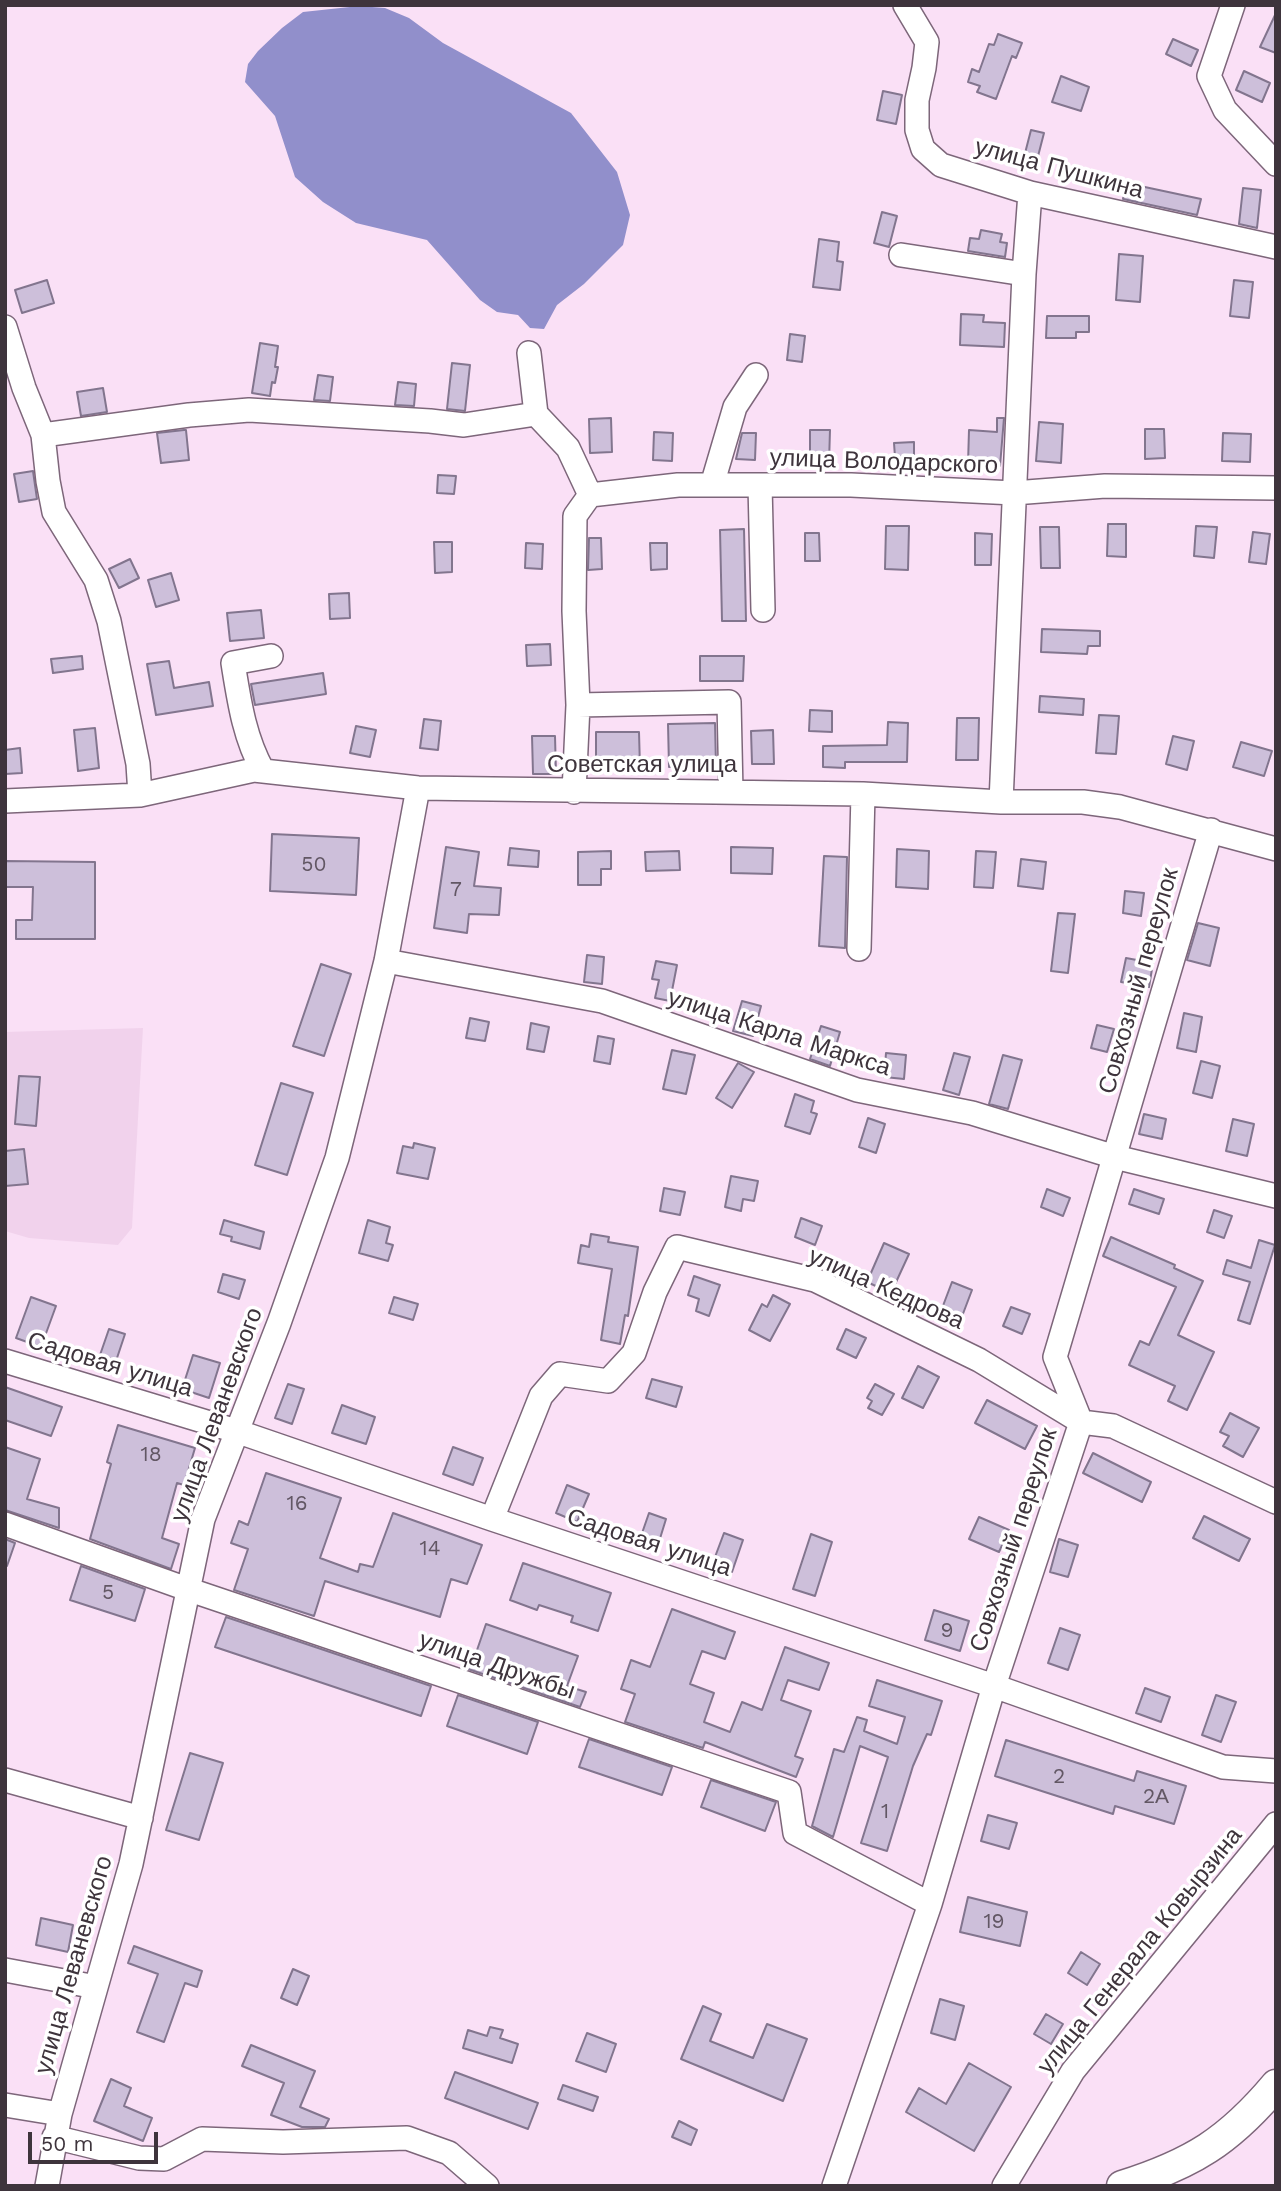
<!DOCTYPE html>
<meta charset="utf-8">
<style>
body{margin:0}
#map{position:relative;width:1281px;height:2191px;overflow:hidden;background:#fae0f6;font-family:"Work Sans",sans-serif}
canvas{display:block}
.frame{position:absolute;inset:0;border:7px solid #3e343c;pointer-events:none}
.scale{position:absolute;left:28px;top:2132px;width:130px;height:32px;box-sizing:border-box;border:4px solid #3e343c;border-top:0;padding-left:9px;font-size:21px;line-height:24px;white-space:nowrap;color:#3e343c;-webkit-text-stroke:5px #fff;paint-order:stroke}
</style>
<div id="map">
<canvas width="1281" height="2191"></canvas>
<div class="frame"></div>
<div class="scale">50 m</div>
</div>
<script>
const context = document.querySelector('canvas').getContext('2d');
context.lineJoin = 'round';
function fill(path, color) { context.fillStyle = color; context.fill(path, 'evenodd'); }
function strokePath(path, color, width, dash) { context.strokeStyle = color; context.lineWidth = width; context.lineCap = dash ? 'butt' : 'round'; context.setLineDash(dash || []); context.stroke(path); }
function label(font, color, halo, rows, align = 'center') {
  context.font = font + ' "Work Sans",sans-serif'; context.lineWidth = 7; context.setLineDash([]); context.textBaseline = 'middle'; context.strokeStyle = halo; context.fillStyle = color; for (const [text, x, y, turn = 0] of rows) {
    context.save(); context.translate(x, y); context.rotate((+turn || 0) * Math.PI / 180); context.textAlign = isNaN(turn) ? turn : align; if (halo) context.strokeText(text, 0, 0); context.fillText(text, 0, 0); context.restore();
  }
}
const built = new Path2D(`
 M143,1028L132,1228L118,1245L29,1238L5,1231V1032Z`);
const water = new Path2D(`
 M359,6L385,8L409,18L443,43L571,113L617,172L630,215L623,245L584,284L557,305L544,329L530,328L518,315L497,312L480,300L427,240L356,223L323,202L295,177L275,116L245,82L248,64L258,51L282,28L303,12Z`);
const building = new Path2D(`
 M1276,13V53L1260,47Z
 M998,34L1022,43L1016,58L1012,56L996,99L977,92L980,86L968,82L972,69L979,72L989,44L994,45Z
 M1173,39L1198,50L1191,66L1166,54Z
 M1244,71L1270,83L1262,102L1236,90Z
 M1061,76L1089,87L1081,111L1052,102Z
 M883,91L902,95L896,124L877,120Z
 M1031,130L1044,133L1036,164L1023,161Z
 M1126,183L1201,199L1197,215L1123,199Z
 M1243,188L1261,190L1257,228L1239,224Z
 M882,212L897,216L889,247L874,243Z
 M981,230L1002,234L1000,242L1007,243L1005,257L968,251L970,238L979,239Z
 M819,239L839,242L837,261L843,262L840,290L813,287Z
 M1119,254L1143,256L1140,302L1116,300Z
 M47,280L54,303L22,313L15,290Z
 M1234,280L1253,282L1249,318L1230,316Z
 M961,314L984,315L983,322L1005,323L1004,347L960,345Z
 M1047,316H1089V332H1076V338H1046Z
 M790,334L805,336L802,362L787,360Z
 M260,343L278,346L275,367H278L275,383L272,382L270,396L252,393Z
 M452,363L470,365L465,411L447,409Z
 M318,375L333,377L330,401L314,400Z
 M398,382L416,384L414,406L395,405Z
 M103,388L107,412L81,416L77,392Z
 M611,418L612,452L590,453L589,419Z
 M997,418H1004L1000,466L968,464L969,430L997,432Z
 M1039,422L1063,424L1061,463L1036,461Z
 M1145,429H1164L1165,458L1145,459Z
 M184,430H186L189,460L161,463L157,433Z
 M810,430H830L829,463H810Z
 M654,432L673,433L672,461L653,460Z
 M742,433H756L755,460L736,459Z
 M1223,433L1251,434L1250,462L1222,461Z
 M914,442V456L895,457L894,443Z
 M33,471L37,499L19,502L14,474Z
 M438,475L456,476L454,494L437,493Z
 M1108,524H1126V557L1107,556Z
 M886,526H909L908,570L885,569Z
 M1196,526L1217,527L1214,558L1194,556Z
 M1040,527H1059L1060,568H1041Z
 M744,529L746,621H722L720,530Z
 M1253,532L1270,534L1266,564L1249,562Z
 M805,533H819L820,561H805Z
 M975,533L992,534L991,565H975Z
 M589,538H601L602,569L588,570Z
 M434,542H452V572L435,573Z
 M526,543L543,544L542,569L525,568Z
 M650,543H667V569L651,570Z
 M130,559L139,578L119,588L109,569Z
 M171,573L179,600L156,607L148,580Z
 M349,593L350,618L330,619L329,594Z
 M261,610L264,638L230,641L227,613Z
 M1042,629L1100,631V646H1088L1087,654L1041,652Z
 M550,644L551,665L527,666L526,645Z
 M82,656L83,669L53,673L51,659Z
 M700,656H744L743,681H700Z
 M169,661L174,688L209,682L213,706L156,715L147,664Z
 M323,673L326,694L255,705L251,684Z
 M1040,696L1084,699L1083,715L1039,712Z
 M810,710L832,711V732L809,731Z
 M1099,715L1119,716L1116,754L1096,753Z
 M957,718H979L978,760H956Z
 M424,719L441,721L438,750L420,748Z
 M888,722L908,723L907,762H845V768L823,767V746L887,745Z
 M715,723L716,766L669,767L668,724Z
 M356,726L376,730L370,757L350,753Z
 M95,728L99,768L78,771L74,730Z
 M773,730L774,764H752L751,731Z
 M596,732H639L640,768H596Z
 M532,736H555L556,774H533Z
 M1173,736L1194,741L1187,770L1166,764Z
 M1241,742L1272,751L1264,776L1233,767Z
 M20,748L22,773L5,774V750Z
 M272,834L359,838L356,895L270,891Z
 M446,847L479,852L474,886L501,888L499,915L469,914L467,933L434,928Z
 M731,847L773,848L772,874L731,873Z
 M510,848L539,851L538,867L508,865Z
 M897,849L929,851L928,889L896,887Z
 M611,851V869H601V885H578V852Z
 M679,851L680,870L646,871L645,852Z
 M976,851L996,852L993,888L974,887Z
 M824,856L847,857L845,948L819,946Z
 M1021,859L1046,862L1043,889L1018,886Z
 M5,861L95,862V939H16V920H32L33,887H5Z
 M1125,891L1144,893L1141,916L1123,913Z
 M1058,913L1075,914L1068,973L1051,971Z
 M1198,923L1219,928L1210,966L1187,960Z
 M587,955L604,957L602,984L584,982Z
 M1126,958L1153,963L1149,987L1121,982Z
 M656,961L677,965L670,1001L655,998L659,980L652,979Z
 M321,964L351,974L324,1056L293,1046Z
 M742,1001L761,1006L753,1036L733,1031Z
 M1184,1013L1202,1017L1196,1052L1177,1048Z
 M470,1018L489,1022L485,1041L466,1038Z
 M531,1023L549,1027L544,1052L527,1049Z
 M1097,1025L1114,1029L1107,1052L1091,1048Z
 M821,1026L840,1032L830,1066L810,1059Z
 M598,1036L614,1039L610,1064L594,1061Z
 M672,1050L695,1055L686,1094L663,1089Z
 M886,1053L906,1055L904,1079L884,1077Z
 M954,1053L970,1057L959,1095L943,1090Z
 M1003,1055L1022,1060L1008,1109L989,1104Z
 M1201,1061L1220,1066L1212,1098L1193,1093Z
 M738,1063L754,1072L732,1108L716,1098Z
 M19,1076L40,1077L36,1126L15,1124Z
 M281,1083L313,1093L287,1175L255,1165Z
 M795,1094L814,1101L811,1112L817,1114L810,1134L785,1126Z
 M1144,1114L1166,1119L1162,1139L1139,1134Z
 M868,1118L885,1124L876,1153L859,1147Z
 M1233,1119L1254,1124L1247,1156L1226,1151Z
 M414,1143L435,1148L428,1179L397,1173L403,1146L413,1148Z
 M24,1149L28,1184L5,1186V1151Z
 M731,1176L758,1181L754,1201L743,1199L741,1211L725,1207Z
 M664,1188L685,1192L680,1215L660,1211Z
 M1047,1189L1070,1198L1063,1216L1041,1207Z
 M1134,1189L1164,1199L1159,1214L1129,1204Z
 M1214,1210L1232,1216L1224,1238L1207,1232Z
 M801,1218L822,1226L815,1245L795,1237Z
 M224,1220L264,1232L260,1249L231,1241L232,1237L220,1234Z
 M368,1220L390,1227L386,1243L393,1245L388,1261L359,1253Z
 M591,1234L609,1237L608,1242L638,1247L628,1316L625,1315L620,1344L601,1340L612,1269L578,1263L581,1245L589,1247Z
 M1111,1237L1175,1265L1174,1268L1203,1281L1178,1335L1214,1352L1187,1410L1168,1401L1175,1386L1129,1365L1140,1341L1149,1345L1176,1287L1103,1256Z
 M1259,1240L1275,1245L1250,1324L1238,1320L1250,1282L1223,1274L1227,1260L1251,1268Z
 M884,1243L909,1254L891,1293L867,1282Z
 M223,1274L245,1280L239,1299L218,1292Z
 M694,1276L720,1285L709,1316L696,1311L699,1299L688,1295Z
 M952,1282L972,1290L961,1319L941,1311Z
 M773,1295L790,1304L770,1341L749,1330L762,1304L767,1307Z
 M31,1297L56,1306L41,1347L16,1338Z
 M394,1297L418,1304L413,1320L389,1313Z
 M1011,1307L1030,1314L1022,1334L1003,1326Z
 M109,1329L125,1334L116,1361L100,1355Z
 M846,1329L866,1338L856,1358L837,1349Z
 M193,1355L220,1363L209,1398L182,1389Z
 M918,1366L939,1377L923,1408L902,1398Z
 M652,1379L682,1387L676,1407L646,1398Z
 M288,1384L304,1389L292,1424L275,1418Z
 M875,1384L894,1394L882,1415L868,1408L872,1401L867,1398Z
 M5,1387L62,1407L51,1436L5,1420Z
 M987,1400L1037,1426L1025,1449L975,1423Z
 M342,1405L375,1417L366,1444L332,1433Z
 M1230,1413L1259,1428L1243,1457L1223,1446L1229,1436L1220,1432Z
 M118,1425L195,1448L184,1485L177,1483L162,1538L179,1544L171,1569L90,1539L111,1464L107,1462Z
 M5,1447L40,1459L27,1499L59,1508V1528L5,1510Z
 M453,1447L483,1458L473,1485L443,1474Z
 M1093,1453L1151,1482L1142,1502L1083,1473Z
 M266,1473L341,1498L320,1558L358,1572L360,1564L373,1567L393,1513L482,1545L467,1584L451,1579L440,1617L325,1581L314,1616L234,1590L248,1549L231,1543L239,1521L248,1525Z
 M567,1485L589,1494L577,1522L556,1513Z
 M649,1513L666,1519L658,1545L640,1539Z
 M1204,1516L1250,1539L1239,1561L1193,1538Z
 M979,1517L1009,1530L999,1552L969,1539Z
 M724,1533L743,1540L732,1572L712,1565Z
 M811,1534L832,1542L815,1596L793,1589Z
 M5,1539L15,1543L7,1566L5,1565Z
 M1059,1539L1078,1545L1068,1577L1050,1572Z
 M523,1563L611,1593L598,1631L571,1622L573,1616L539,1605L537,1610L510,1600Z
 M81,1566L145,1589L135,1621L70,1600Z
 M672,1609L735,1632L725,1659L702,1651L690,1684L714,1693L704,1722L730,1732L742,1702L762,1710L785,1647L829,1663L819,1690L788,1680L781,1700L811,1711L795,1756L803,1759L796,1777L705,1742L703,1748L625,1722L635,1694L621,1689L631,1660L650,1667Z
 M934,1610L969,1621L960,1651L925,1640Z
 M226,1617L431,1686L421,1716L215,1647Z
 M486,1624L578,1656L567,1686L586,1692L580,1707L465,1668L471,1651L476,1653Z
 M1060,1628L1080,1635L1068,1670L1048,1663Z
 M877,1680L942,1701L931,1735L927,1734L913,1766L887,1851L861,1843L888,1757L860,1746L833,1837L812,1826L834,1749L844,1752L857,1717L867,1720L864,1731L897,1744L905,1717L869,1706Z
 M1145,1688L1170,1697L1161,1722L1136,1713Z
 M458,1695L538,1722L527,1754L447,1726Z
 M1216,1695L1236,1702L1221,1742L1202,1735Z
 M589,1739L672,1767L662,1795L579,1767Z
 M1006,1740L1134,1781L1137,1771L1186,1786L1174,1824L1115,1806L1113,1814L995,1776Z
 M190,1753L223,1763L199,1840L166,1830Z
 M711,1780L776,1802L765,1831L701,1807Z
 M988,1815L1017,1823L1009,1849L981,1841Z
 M968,1897L1027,1912L1020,1946L960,1932Z
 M41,1918L73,1925L68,1952L36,1945Z
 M134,1946L202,1971L197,1987L185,1983L164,2042L137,2032L158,1974L128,1963Z
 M1081,1952L1100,1964L1087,1985L1068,1973Z
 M293,1969L309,1976L297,2005L281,1998Z
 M940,1999L964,2006L955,2040L931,2033Z
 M703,2006L721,2014L710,2041L753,2058L767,2024L807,2039L783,2101L681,2059Z
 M1046,2014L1063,2024L1051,2044L1034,2034Z
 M490,2027L503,2030L500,2038L518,2044L512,2063L463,2048L468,2030L487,2036Z
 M587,2033L616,2044L606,2072L576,2061Z
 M251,2045L315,2071L300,2107L329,2119L325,2127H302L271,2115L284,2083L242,2066Z
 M969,2063L1011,2087L974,2151L906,2112L919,2088L946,2104Z
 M455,2072L538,2103L528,2129L445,2098Z
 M111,2079L131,2088L124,2106L152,2118L143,2141L94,2121Z
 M563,2085L598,2097L593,2111L558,2099Z
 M679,2121L697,2130L691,2145L672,2137Z`);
const minor = new Path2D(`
 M905,5L927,42L924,68L917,100V130L923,149L941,165L1030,193L1276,247
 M1233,5L1209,76L1225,110L1276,164
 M901,255L1024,274
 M5,327L24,388L43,435L48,481L54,512L96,580L109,621L138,764L140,795
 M529,353L536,414L568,448L590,495L678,485H851L1014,493L1105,486L1276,488
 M43,435L189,415L249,410L430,421L464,425L536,414
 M712,485L735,407L756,375
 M760,485L763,610
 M578,705L729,702L731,792
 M263,771C244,737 239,700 233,663L271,656
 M574,792L578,705L574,611L575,516L590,495
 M5,801L140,795L254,770L418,788L863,794L1001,802H1083L1120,807L1276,849
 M1001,802L1024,274L1030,193
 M859,949L863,794
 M386,961L602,1001L857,1090L972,1113L1115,1157L1276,1196
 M5,1361L236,1431L492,1519L994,1686L1223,1767L1276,1771
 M492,1519L541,1396L560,1374L608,1381L634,1353L655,1292L677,1247L815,1280L979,1360L1081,1422L1113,1426L1276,1502
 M5,1524L187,1589L789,1792L795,1833L930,1904
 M5,1780L141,1818
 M5,1970L96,1987
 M5,2105L60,2114
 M54,2137L139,2158L164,2159L202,2139L283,2142L407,2138L449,2153L487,2186
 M47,2186L60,2114L131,1864L203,1519L279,1323L337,1158L386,961L418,788
 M834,2186L930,1904L994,1686L1081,1422L1055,1357L1211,830
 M1004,2186L1073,2071L1276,1824`);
const major = new Path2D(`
 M1122,2186C1192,2164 1229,2141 1276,2085`);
const numberNames = [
 ["50",314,865],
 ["7",456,890],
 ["18",151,1455],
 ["16",297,1504],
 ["14",430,1549],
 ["5",108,1593],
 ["9",947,1631],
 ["2",1059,1777],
 ["2А",1156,1797],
 ["1",885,1812],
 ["19",994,1922]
];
const streetNames = [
 ["улица Пушкина",1059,169,15],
 ["улица Володарского",884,462,2],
 ["Советская улица",642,765],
 ["Совхозный переулок",1139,981,-74],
 ["улица Карла Маркса",779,1033,18],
 ["улица Кедрова",886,1289,24],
 ["Садовая улица",110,1365,17],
 ["улица Леваневского",217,1415,-70],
 ["Совхозный переулок",1014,1540,-72],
 ["Садовая улица",649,1543,18],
 ["улица Дружбы",497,1666,19],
 ["улица Генерала Ковырзина",1140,1951,-51],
 ["улица Леваневского",74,1965,-74]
];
fill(built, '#f1d2ec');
fill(water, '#918fcb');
fill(building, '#cdbfda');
strokePath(building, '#82758e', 2);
strokePath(minor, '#7d667a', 26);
strokePath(major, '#7d667a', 33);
strokePath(minor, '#fff', 23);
strokePath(major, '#fff', 30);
label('21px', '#625764', null, numberNames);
label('24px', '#3e343c', '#fff', streetNames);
</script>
